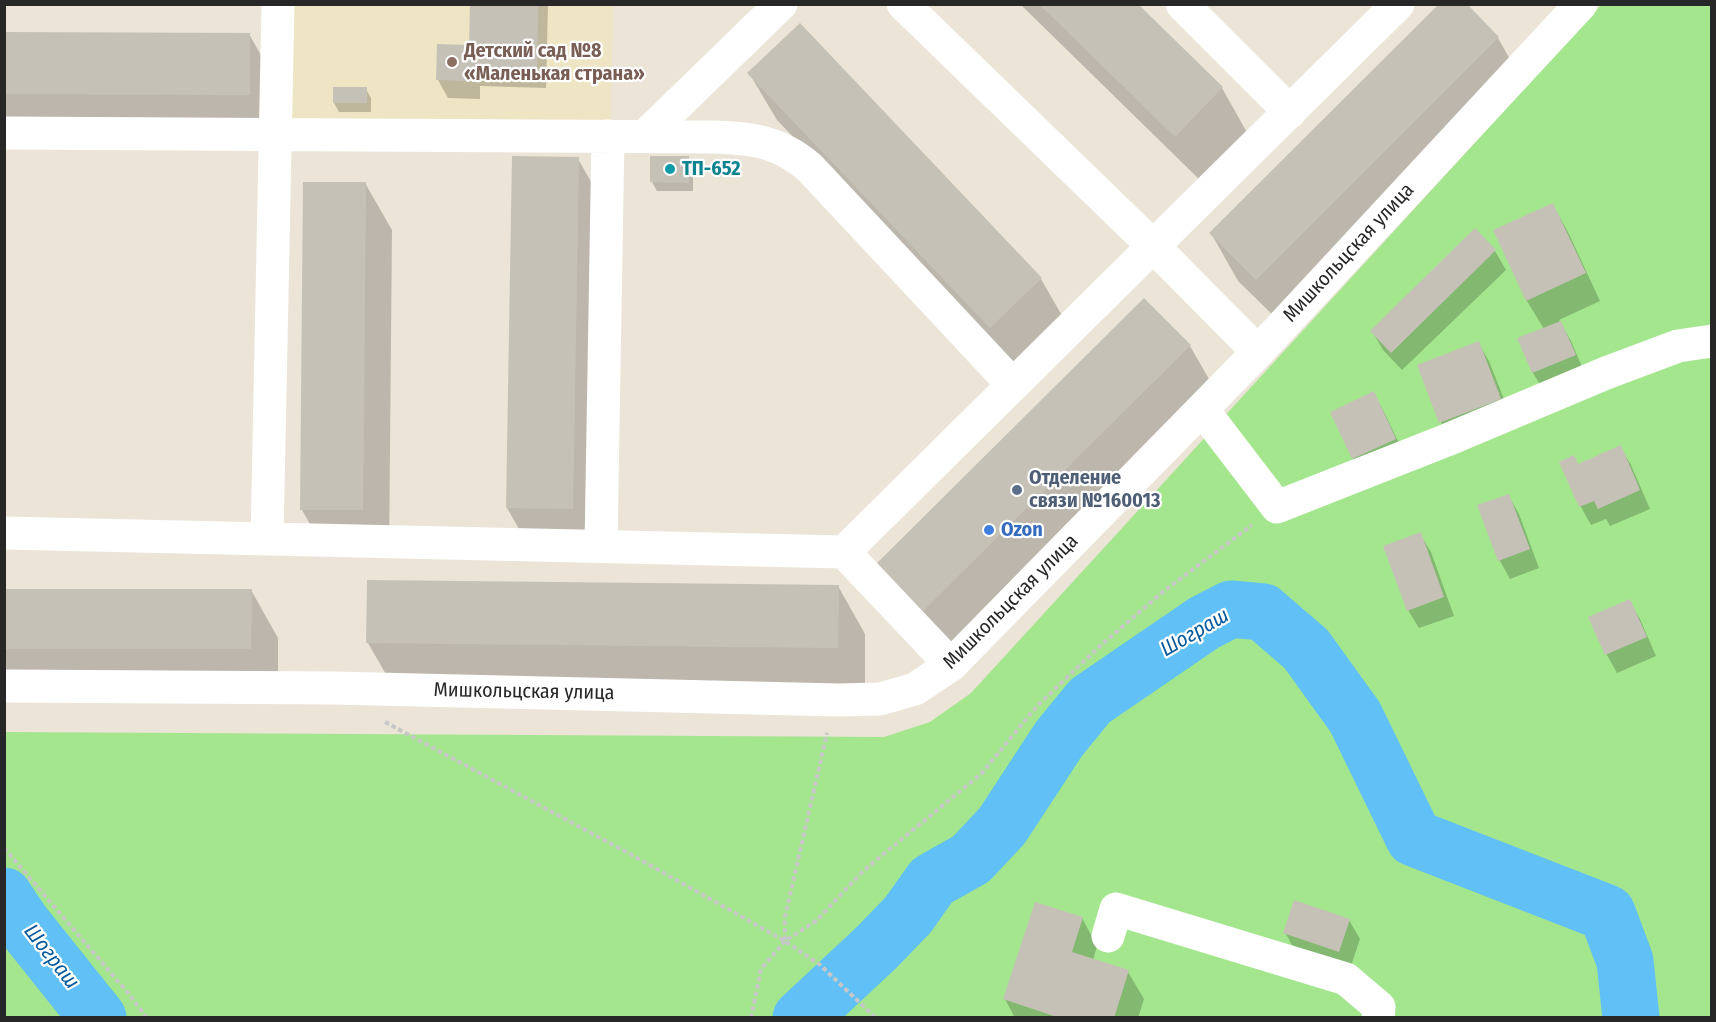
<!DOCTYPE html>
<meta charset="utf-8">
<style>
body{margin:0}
#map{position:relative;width:1716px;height:1022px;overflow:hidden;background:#ebe4d7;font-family:"Fira Sans Condensed",sans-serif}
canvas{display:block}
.frame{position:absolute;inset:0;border:6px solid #272727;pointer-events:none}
</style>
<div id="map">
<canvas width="1716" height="1022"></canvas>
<div class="frame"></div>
</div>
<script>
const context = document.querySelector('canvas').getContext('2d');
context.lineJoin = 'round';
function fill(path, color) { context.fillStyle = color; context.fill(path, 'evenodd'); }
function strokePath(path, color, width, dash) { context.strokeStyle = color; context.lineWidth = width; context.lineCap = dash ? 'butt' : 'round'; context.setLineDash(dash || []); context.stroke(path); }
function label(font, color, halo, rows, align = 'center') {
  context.font = font + ' "Fira Sans Condensed",sans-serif'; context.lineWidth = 4.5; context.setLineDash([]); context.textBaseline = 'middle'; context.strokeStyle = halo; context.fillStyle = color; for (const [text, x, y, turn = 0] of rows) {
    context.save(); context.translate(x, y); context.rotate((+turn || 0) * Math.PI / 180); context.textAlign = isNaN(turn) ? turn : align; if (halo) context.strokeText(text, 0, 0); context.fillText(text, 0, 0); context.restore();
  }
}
const education = new Path2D(`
 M293,5H613L611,123L292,120Z`);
const green = new Path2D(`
 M1601,5H1711V1017L5,1018V732L884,737L930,722L971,693Z`);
const shadow = new Path2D(`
 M472,4H548L546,88L480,86V99L448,98L438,80L471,47Z
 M1020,4H1136L1222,88L1249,136L1203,183Z
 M1465,4L1498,38L1525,86L1284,326L1238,281L1211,233Z
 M4,33L249,34L276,82V142L4,141Z
 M749,73L1041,279L1068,326L1018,374L777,120Z
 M366,89L371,98V112H339L334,103Z
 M652,158H688L693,167V191H657L652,182Z
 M578,159L605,206L599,556L534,555L507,508Z
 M365,183L392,230L389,557H329L302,510Z
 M1553,205L1568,232L1600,301L1559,320L1571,341L1585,374L1544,391L1533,373L1519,339L1544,329L1527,301L1495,231Z
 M1475,230L1495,251L1506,270L1402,370L1383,350L1372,331Z
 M1478,343L1489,361L1511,417L1451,441L1441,422Z
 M1190,346L1217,393L951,657L878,564Z
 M1374,393L1384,412L1406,458L1364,477L1353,459L1332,413Z
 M1620,447L1631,465L1650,509L1610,526L1606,519L1591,525L1581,507L1561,463L1578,465Z
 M1508,495L1519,514L1539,568L1510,579L1500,561L1479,506Z
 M1420,534L1431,552L1454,616L1419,628L1408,610Z
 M838,586L865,634V695L395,690L368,643Z
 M4,590H251L278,638V696H4Z
 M1629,601L1640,619L1656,656L1617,673L1607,655L1590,618Z
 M1082,918L1097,946L1093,960L1128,972L1144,999L1138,1018H1015L1005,999Z
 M1349,920L1360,939L1350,969L1295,951L1285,932Z`);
const river = new Path2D(`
 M4,896L22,923L98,1018
 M801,1018L876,948L908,915L932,881L971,859L1002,826L1059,739L1090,701L1204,623L1231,609L1263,612L1306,649L1355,717L1414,838L1607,913L1625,961L1631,1018`);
const building = new Path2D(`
 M470,4H538L537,69L470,68V81L436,80L437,44L469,45Z
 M1039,4H1138L1223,87L1175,137Z
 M1439,4H1467L1499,37L1256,280L1209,233Z
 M800,23L1042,278L990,328L747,73Z
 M4,32L250,33V95L4,94Z
 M333,87H367V103H333Z
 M512,156L579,157L573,509L506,508Z
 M650,156H689V183L650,182Z
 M303,182H366L363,510H300Z
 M1553,203L1586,273L1526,301L1493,230Z
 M1475,228L1496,250L1391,353L1370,331Z
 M1144,298L1191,345L923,611L876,564Z
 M1561,321L1576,355L1532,373L1517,338Z
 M1479,341L1501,399L1439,423L1417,365Z
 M1374,391L1396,439L1352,459L1330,412Z
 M1621,445L1640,490L1598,509L1594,501L1579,507L1559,462L1574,455L1578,464Z
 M1509,494L1530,549L1498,561L1477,505Z
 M1421,532L1444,597L1407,611L1383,546Z
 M367,580L839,585L838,648L366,643Z
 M4,589H252L251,649H4Z
 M1630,599L1647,637L1605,655L1588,617Z
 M1294,900L1350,919L1339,952L1283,933Z
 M1035,902L1083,917L1072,952L1129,970L1114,1018L1091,1016V1018H1060L1003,999Z`);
const path = new Path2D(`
 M385,722L630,854L785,941L819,964L876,1018
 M4,848L128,993L147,1018
 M785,940V917L827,733
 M751,1018L761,969L785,941L816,921L863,871L981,774L1037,706L1100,646L1164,591L1252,525`);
const minor = new Path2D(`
 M903,4L1153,246L1258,352
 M1182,4L1290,112
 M4,133L714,137C739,138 764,139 787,152C795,156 803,162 810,168L1013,385
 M645,136L781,4
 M1202,409L1277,507L1447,440L1606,373L1678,346L1712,341
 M4,533L844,552L1398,4
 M267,538L278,4
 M601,546L608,136
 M844,552L951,665
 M4,686L334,688L838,700L880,699L915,689L951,665L1258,352L1581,4
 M1108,936L1116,909L1346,979L1379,1007L1378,1018`);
const markers = [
 [452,62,6,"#8d6e63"],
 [670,169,6,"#0f9aa8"],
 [1017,490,6,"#5c6f8a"],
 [989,530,6,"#3f7fe0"]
];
const educationNames = [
 ["Детский сад №8",464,51],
 ["«Маленькая страна»",464,74]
];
const cultureNames = [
 ["ТП-652",682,169]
];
const streetNames = [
 ["Мишкольцская улица",1349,253,-47],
 ["Мишкольцская улица",1011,602,-45],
 ["Мишкольцская улица",524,692,1]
];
const serviceNames = [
 ["Отделение",1029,478],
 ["связи №160013",1029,501]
];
const shopNames = [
 ["Ozon",1001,530]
];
const waterNames = [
 ["Шограш",1195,633,-30],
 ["Шограш",51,957,52]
];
fill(education, '#eee5c4');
fill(green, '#a4e68e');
fill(shadow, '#0003');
strokePath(river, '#61c0f5', 57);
fill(building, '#c6c1b7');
strokePath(path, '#c7c7c7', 4, [4.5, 3]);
strokePath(minor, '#fff', 33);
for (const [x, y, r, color] of markers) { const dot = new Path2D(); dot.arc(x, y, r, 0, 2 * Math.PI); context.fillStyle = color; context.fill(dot); strokePath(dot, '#fff', 2); }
label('bold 20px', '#785e54', '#fff', educationNames, 'left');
label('bold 20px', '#0d838f', '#fff', cultureNames, 'left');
label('20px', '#272727', '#fff', streetNames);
label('bold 20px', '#4e5e75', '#fff', serviceNames, 'left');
label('bold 20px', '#366cbe', '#fff', shopNames, 'left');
label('italic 21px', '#055a9d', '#fff', waterNames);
</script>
